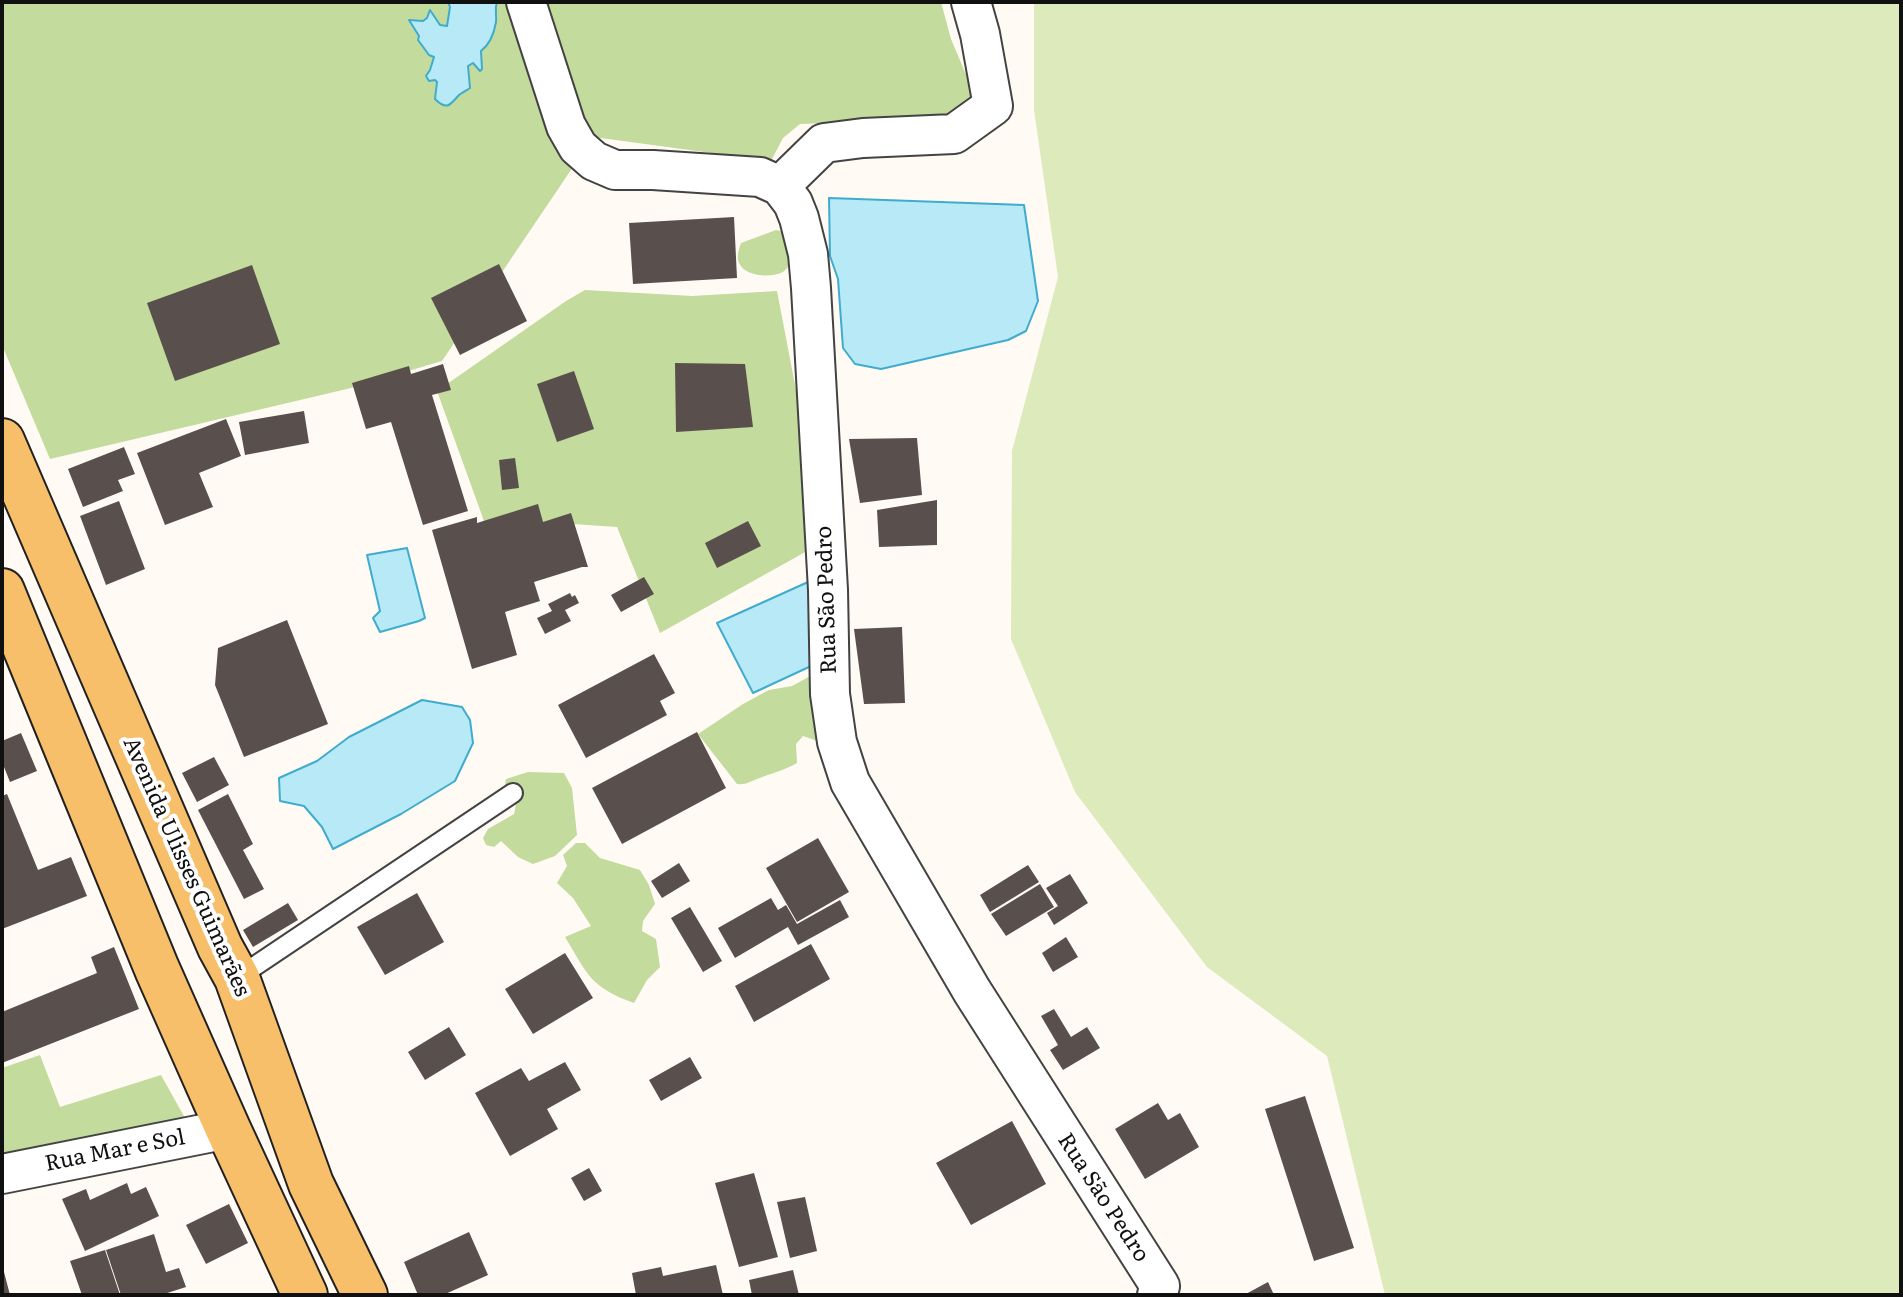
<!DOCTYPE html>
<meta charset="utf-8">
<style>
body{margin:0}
#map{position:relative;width:1903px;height:1297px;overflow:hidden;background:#fffbf4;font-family:Literata,serif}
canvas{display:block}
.frame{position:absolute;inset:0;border:4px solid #101010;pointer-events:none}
</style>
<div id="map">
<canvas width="1903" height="1297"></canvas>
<div class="frame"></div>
</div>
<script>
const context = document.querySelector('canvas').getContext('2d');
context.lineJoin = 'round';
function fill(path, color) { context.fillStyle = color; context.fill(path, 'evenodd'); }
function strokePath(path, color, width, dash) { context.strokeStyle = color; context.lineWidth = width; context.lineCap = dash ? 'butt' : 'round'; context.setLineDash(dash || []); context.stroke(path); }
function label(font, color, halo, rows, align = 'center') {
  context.font = font + ' Literata,serif'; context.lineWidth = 8; context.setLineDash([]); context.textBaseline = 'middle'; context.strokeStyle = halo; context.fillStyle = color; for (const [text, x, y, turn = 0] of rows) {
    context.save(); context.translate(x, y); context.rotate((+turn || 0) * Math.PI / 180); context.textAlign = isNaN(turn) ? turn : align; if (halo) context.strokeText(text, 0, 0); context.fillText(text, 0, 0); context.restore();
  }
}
const green = new Path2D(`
 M1034,2H1901V1295H1385L1327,1056L1207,967L1075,792L1011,639L1012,451L1058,277L1034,110Z`);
const forest = new Path2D(`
 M2,2H516L575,164L442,361L351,388L50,459L2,345Z
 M546,2H941L951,39L978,103L951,141L827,123L800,124L783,138L771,161L586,136Z
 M776,230L785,232L792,262C789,265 787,269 783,272C771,278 745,277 739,263C736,257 739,249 741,243Z
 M585,290L692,296L777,291L825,541L660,633L617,527L543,522L484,521L437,391L566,301Z
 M823,669L826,744L803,736L796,744L797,763C783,771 772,773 757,779C749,782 746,785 737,784L698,734L743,704L769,690L792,686Z
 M528,772L564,773L572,788L577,835L555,856L533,864L518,857L501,841L494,847L486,845L483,838L488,829L514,814L516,804L505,785L506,779Z
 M576,843H585L600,858L640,870L649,885L655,904L643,921L642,931L656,939L660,967L647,980L634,1003C590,987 588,975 565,937L591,926L573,898L557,883L567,866L563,855Z
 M40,1055L60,1107L161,1075L190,1127L2,1162V1068Z`);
const water = new Path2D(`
 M448,2H497C494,10 497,14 496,22C494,34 490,44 481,51L482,69L480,71L473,63L468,66L470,88C467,90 463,92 459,95C451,103 448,112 435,99L437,82L435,80L429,81L426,76L430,70L434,57L429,55L418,40L419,36L409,20L423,21L427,18L430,10L440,25L447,26L450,7Z
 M829,198L1024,205L1038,301L1026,331L1008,340L881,369L855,364L843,348L838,279L830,256Z
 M407,548L425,618L419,621L380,632L373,618L380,611L367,555Z
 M817,578L824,660L753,693L717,623Z
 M422,700L462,707L470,720L473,743L455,781L401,814L333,849L322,827L304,806L280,801L279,778L317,761L349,737Z`);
const building = new Path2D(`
 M734,217L737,278L633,284L629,223Z
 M499,264L527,321L460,355L431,298Z
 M252,265L280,344L175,381L147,303Z
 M675,363L745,364L753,427L676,432Z
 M443,364L451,390L432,395L468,511L423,525L391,422L366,429L352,383L409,366L411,374Z
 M574,371L594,429L557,442L537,384Z
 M304,411L309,443L245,455L239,422Z
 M226,419L241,456L199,473L213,507L165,525L137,453Z
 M917,438L922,495L860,503L849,439Z
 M124,447L135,474L118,480L123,491L83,507L68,469Z
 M515,458L519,488L502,490L499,460Z
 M937,500V545L879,547L877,510Z
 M119,501L145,569L106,585L80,516Z
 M538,504L543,522L571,513L588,567H582L534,582L540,601L505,612L517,655L472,669L432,530L477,517V523Z
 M748,521L761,546L717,568L705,543Z
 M644,577L654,594L621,612L611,595Z
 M570,593L572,597L575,595L579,603L565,610L571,621L545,634L537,618L552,611L548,604Z
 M287,620L328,724L244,757L215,685L218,648Z
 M902,627L905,703L864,704L854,629Z
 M654,654L675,693L660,701L667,715L586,758L558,705Z
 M697,732L726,788L622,844L592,788Z
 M21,733L37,771L10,782L2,762V741Z
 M214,757L229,785L197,802L182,773Z
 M7,794L38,870L71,857L87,896L2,929V796Z
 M228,794L253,844L243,850L264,889L244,899L198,810Z
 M818,838L849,892L797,922L766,868Z
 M679,863L690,881L662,898L651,881Z
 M1028,865L1039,882L990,912L980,895Z
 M1070,874L1088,903L1054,925L1047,913L1058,906L1046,888Z
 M1040,884L1054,907L1006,936L991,914Z
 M417,893L444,942L385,975L357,927Z
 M771,898L778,910L786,905L797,924L840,900L849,917L798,945L788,927L735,958L718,928Z
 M288,903L298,920L253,947L243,930Z
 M690,907L722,961L703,972L671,918Z
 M1066,937L1078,957L1053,972L1042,953Z
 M811,944L830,979L754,1022L735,986Z
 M114,947L139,1009L2,1063V1012L97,973L91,957Z
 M565,953L593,998L533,1034L505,989Z
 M1054,1009L1071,1037L1087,1027L1100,1048L1063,1070L1050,1050L1058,1045L1041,1016Z
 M449,1027L466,1055L425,1080L408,1052Z
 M690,1057L702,1078L661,1101L649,1080Z
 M565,1062L581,1090L547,1109L558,1129L510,1156L475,1093L521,1068L529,1081Z
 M1305,1096L1354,1248L1314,1261L1265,1109Z
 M1158,1103L1168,1120L1180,1113L1199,1147L1145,1179L1115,1129Z
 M1012,1121L1046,1184L971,1225L936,1163Z
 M589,1168L602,1191L584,1201L571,1178Z
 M754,1173L778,1257L739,1267L715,1183Z
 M127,1183L131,1194L146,1187L159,1216L85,1251L62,1199L86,1189L90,1200Z
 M805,1197L817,1251L790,1258L777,1202Z
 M229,1204L248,1243L206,1264L186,1225Z
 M469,1232L488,1275L443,1295H418L404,1262Z
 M154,1234L166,1272L179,1268L186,1287L161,1295H121L106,1250Z
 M105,1250L120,1295H82L70,1261Z
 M716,1265L723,1295H636L632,1273L661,1267L663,1276Z
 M2,1268H3L10,1295H2Z
 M793,1270L799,1295H752L749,1280Z
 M1268,1282L1274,1295H1244Z`);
const service = new Path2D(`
 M237,978L513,793`);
const minor = new Path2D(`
 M526,2L566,126L578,147L594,161L615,170H653L760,177L780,186L793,203L799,218L808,254L811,288L828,590L830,694L837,742L850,782L972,991L1160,1286L1157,1295
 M780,186L824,143L863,138L954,134L993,106L980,34L971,2
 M2,1174L228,1129`);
const primary = new Path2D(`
 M2,441L220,947L237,978L311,1184L365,1295
 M2,591L157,969L228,1129L305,1295`);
const streetNames = [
 ["Rua São Pedro",827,600,-92],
 ["Avenida Ulisses Guimarães",186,867,66],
 ["Rua Mar e Sol",115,1151,-11],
 ["Rua São Pedro",1103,1198,57]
];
fill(green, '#dceabc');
fill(forest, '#c3db9c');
fill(water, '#b8e9f6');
strokePath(water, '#3facce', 2);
fill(building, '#594f4d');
strokePath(service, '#434343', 22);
strokePath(minor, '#434343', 42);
strokePath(primary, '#212121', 48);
strokePath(service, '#fff', 18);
strokePath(minor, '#fff', 38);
strokePath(primary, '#f8bf6b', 44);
label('22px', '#101010', '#fff', streetNames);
</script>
